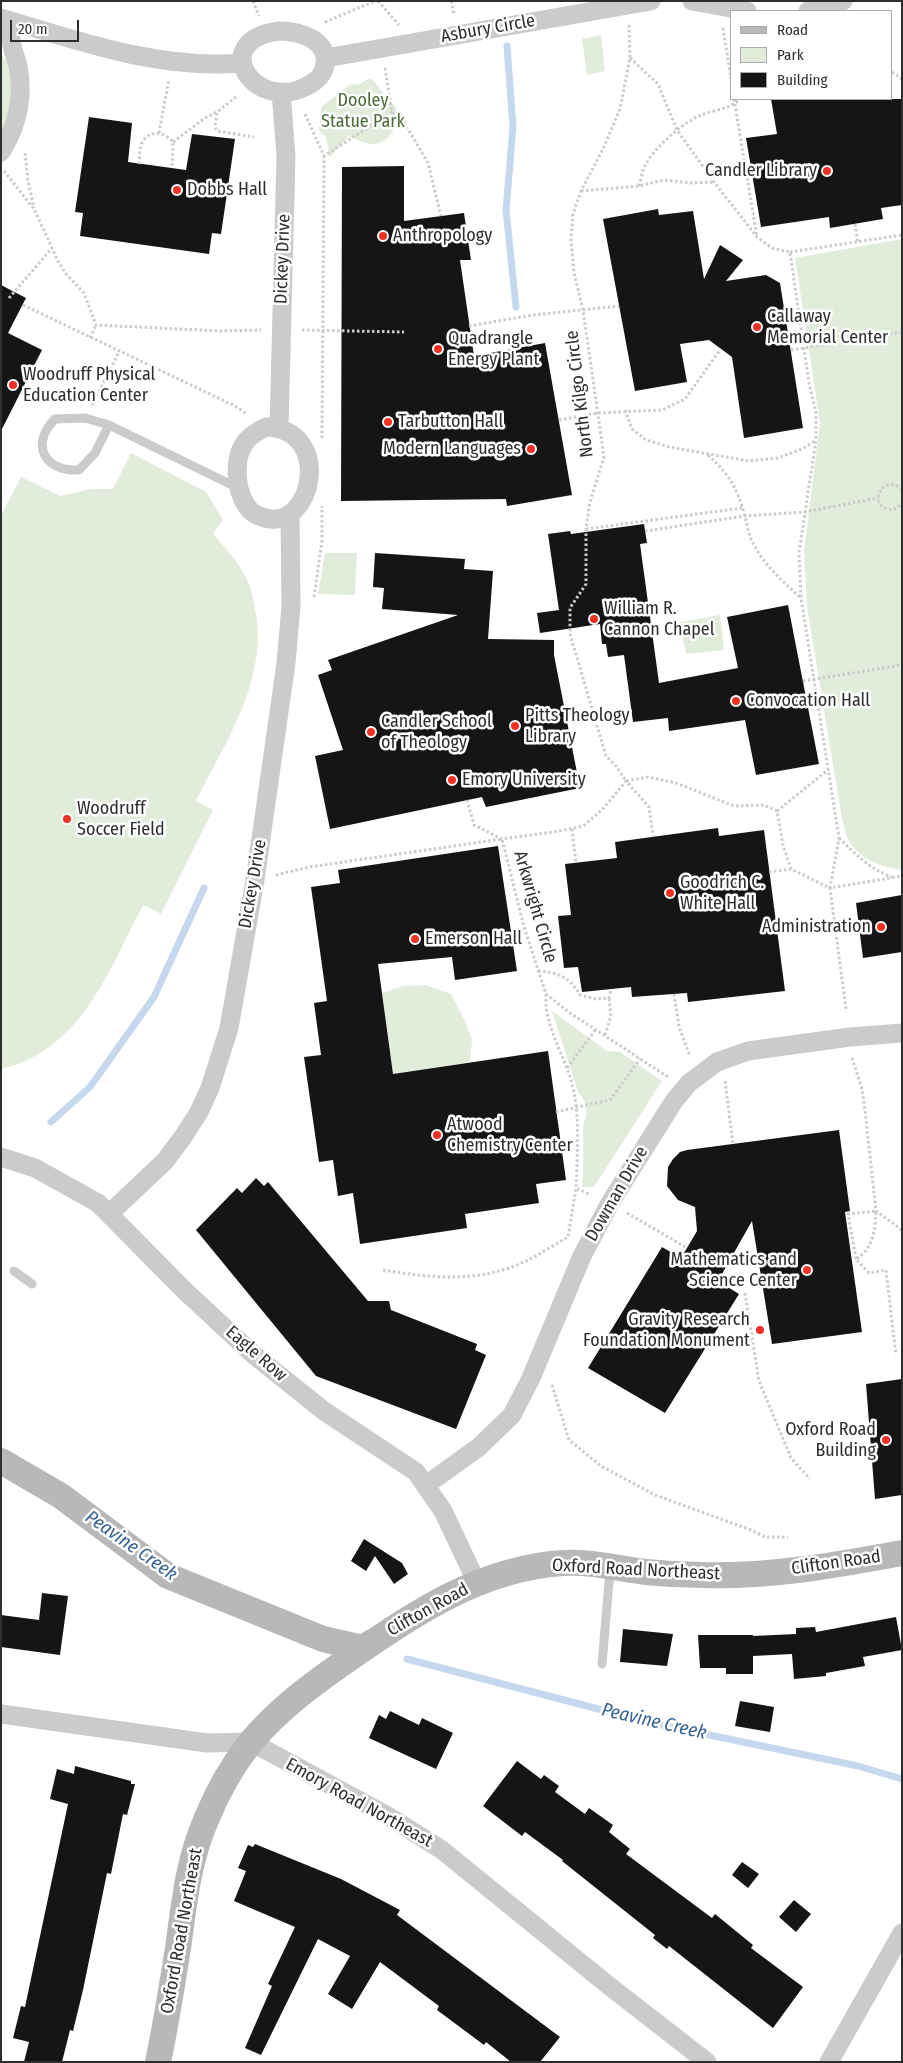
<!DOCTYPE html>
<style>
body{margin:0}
#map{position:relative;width:903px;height:2063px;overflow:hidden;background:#fff;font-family:"Fira Sans Condensed",sans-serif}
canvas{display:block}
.frame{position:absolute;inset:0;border:2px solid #2e2e2e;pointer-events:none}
.legend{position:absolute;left:730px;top:10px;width:162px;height:90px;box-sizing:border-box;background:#fff;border:1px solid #ababab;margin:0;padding:6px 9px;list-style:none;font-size:15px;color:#2e2e2e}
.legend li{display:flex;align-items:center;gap:10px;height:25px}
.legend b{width:25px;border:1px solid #ababab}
.scale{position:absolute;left:10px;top:20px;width:69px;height:22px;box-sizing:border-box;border:2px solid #2e2e2e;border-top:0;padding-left:6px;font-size:15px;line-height:18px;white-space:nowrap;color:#2e2e2e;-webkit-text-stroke:4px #fff;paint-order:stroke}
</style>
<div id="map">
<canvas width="903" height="2063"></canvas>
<div class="frame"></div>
<ul class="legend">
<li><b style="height:6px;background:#b8b8b8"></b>Road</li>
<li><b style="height:14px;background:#e1ecda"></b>Park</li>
<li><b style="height:14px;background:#151515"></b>Building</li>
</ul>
<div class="scale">20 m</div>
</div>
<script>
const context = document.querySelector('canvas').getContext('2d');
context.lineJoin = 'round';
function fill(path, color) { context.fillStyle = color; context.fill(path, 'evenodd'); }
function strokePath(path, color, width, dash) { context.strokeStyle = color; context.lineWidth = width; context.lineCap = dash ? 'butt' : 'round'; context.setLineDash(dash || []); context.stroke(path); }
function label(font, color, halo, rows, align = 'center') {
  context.font = font + ' "Fira Sans Condensed",sans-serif'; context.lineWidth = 5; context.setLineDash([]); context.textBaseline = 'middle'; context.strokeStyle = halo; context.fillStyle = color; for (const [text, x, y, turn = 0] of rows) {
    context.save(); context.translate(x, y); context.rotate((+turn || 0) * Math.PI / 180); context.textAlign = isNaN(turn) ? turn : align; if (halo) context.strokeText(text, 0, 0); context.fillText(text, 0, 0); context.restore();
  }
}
const green = new Path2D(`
 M601,35L605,71L587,75L582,39Z
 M1,54C20,74 12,110 1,133Z
 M369,78L373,80L407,122L398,130L395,127C383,150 369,146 349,136L330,157L326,137L319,131L321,107L349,85L360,84Z
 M902,239V870C881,867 858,859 848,839C845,833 844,825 842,819L807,607L804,551L820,423L795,258Z
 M131,453L206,492L223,520L213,534C224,547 237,560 245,576C251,585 253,598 255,609C269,679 226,741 196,801L213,810L161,914L143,905C108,971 82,1050 1,1069V515L21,477L60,496L91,489H113Z
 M325,553H357L355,595L318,594Z
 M720,615L724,650L686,654L680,622Z
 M426,985L451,994L465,1021L472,1040L470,1062L393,1074L382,993L403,986Z
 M552,1011L607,1051L620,1052L662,1081L594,1187H582C584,1167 583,1148 583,1128C584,1121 587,1116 586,1109C585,1101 583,1097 578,1092Z`);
const stream = new Path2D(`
 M507,46L513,127L506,210L516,307
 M51,1122L90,1087L154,997L204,888
 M407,1659L652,1723L858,1766L902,1779`);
const building = new Path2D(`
 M771,99H902V205L881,208L883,219L830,228L829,217L761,227L746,138L777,134Z
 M89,117L132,123L128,162L186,170L192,134L235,139L221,234L212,233L209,254L80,236L83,213L75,212Z
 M404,166V221L464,213L471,260H460L474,356L545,343L572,495L507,506L506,499L341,501L342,167Z
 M658,209L659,215L693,211L704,279L720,245L743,260L726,281L766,275L780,283L803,428L744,438L732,357L709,340L680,344L687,382L635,391L603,219Z
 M1,285L26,298L8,333L42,350L1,431Z
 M644,524L647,543L640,544L659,683L738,668L727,617L788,605L819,764L756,775L745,720L669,731L668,718L633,722L624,655L608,657L606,644H602L600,624L540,633L537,613L559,610L548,534L570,531L571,534Z
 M375,553L465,559L464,569L493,571L488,639L554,640V655L580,788L486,807L482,797L330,829L315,756L343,750L318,675L332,670L328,660L458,615L382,609L384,588L373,587Z
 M718,828L719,836L764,830L785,991L688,1002L687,993L632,997L631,987L582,992L578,967L564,968L558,916L571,915L565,864L617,858L615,842Z
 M498,846L517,971L455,980L452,957L378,964L393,1074L548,1051L566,1180L536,1184L539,1203L465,1214L467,1228L360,1244L353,1193L338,1196L333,1160L319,1162L304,1057L321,1055L314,1003L327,1001L311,887L340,883L338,870Z
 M902,895V952L863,958L856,903Z
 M839,1130L850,1211L845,1212L862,1332L772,1344L752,1221L718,1281L739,1294L665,1413L588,1368L662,1247L681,1258L697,1231L695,1207L678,1200L667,1186L668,1167L673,1159L680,1152L687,1150Z
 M256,1178L264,1186L268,1182L368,1301H389L391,1310L477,1344L475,1350L486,1355L456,1429L316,1376L196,1230L237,1188L242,1193Z
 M902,1379V1495L875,1499L866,1384Z
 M364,1539L402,1563L408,1574L394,1584L375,1556L366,1571L351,1561Z
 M42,1593L68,1596L60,1655L1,1647V1615L39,1620Z
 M896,1617L902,1650L863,1657L865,1666L826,1673V1676L794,1679L792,1654L753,1656V1674H726V1668H700L698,1635H753V1636L796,1634V1628L815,1627L816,1632Z
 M623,1629L673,1634L667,1666L620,1662Z
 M740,1701L774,1707L770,1732L735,1726Z
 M390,1711L419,1725L422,1718L453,1733L436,1769L369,1738L379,1715L386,1719Z
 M517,1761L541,1779L544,1775L559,1786L555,1792L585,1814L589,1808L613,1825L609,1832L630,1849L626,1854L712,1918L715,1914L753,1945L751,1948L803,1987L773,2028L669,1946L667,1949L653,1938L655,1935L562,1861L563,1860L525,1832L522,1836L483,1806Z
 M75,1766L131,1781V1784H135L127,1815L123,1814L111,1874L107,1873L83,1990L73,2031L70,2030L62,2062H24L29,2042L13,2038L21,2006L25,2007L68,1804L50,1799L57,1769L74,1774Z
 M255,1844L341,1879L400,1910L397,1915L560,2037L540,2062H511L486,2042L484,2045L437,2010L439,2006L380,1962L352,2009L328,1994L350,1956L318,1939L261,2055L245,2048L272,1986L268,1984L295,1927L234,1901L246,1871L238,1868L248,1845L253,1847Z
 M742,1862L759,1874L748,1888L732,1875Z
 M794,1900L811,1914L796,1932L779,1917Z`);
const path = new Path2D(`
 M253,1L259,16
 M378,1L399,25
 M451,1L454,14
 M325,22L375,1
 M629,25L630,58L620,109L603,149L581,191L573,214L571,239L574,273L583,310L604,457L590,502L586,529V584L570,608V634L606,756L616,766L626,781L648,777L676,783L734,806L764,805L777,811L783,845L791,869L830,888L846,1009
 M723,28L732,84
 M630,58L658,84L677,130L714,182L757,237L772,248L790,252L809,383L816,412V440L799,553L801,598L839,838L830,888L902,876
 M385,68L392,112L408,129L428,163L441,216
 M892,72L902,79
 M236,97L217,112L215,127L217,131L254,137
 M734,99L757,237
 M305,114L324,156L392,112
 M159,133L169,79
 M173,142L205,118L217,112
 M25,153L28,181L34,208
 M139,164C140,157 139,149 142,143C149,129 165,132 173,142L172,168
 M4,171L34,209L58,261L66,274L84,293L96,325L221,331L261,330
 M639,186C641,180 642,173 644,167C653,149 683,122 701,115C714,110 730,109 740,99
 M581,191L639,186L664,180L691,183L713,182
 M855,224L858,243
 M790,252L902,235
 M9,298L52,248
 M23,305L235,406L247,414
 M469,326L533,315L619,306
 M302,330L404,332
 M90,338L96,325
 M791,350L902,332
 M92,405L119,352
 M625,410L632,429L646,440L669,447L749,461L778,458L802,449L815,441
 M559,420L598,413L662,410L685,399L720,350
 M322,438L324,156
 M708,455C730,475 737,488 745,516C747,524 748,532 751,539C762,563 781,580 800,597
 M902,490C896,483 888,483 881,489L878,498C880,507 886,511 895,509L902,504
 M586,529L742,508
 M645,531L745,516L805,512L878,498
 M314,597L322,541V506
 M803,681L902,665
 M467,800L474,825L502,839L560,831L583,826L602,810L626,781L649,807L653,836
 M777,811L829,769
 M572,829L576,863
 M839,838C856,855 870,869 892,877
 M769,872L791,869
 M276,875L309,867L502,839L524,927L546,994L570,1013L668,1077
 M538,971C557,972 570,977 580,995L596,999L609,998L611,989
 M546,994C544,1031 568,1058 574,1093C580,1124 577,1157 576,1188
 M674,994L679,1027L690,1056
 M605,1035L611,1016L609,998
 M852,1058L862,1089L865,1110L876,1211L902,1230
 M567,1068L596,1029
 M725,1081L733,1144
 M556,1112L610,1100L640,1059
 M627,1213L687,1248
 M856,1259L848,1214L876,1211C875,1230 874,1248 856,1259L869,1273L886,1270L896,1355
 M383,1270C431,1278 479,1283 524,1262C539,1255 554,1245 568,1237L576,1188L591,1195
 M745,1293L759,1381L791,1458L810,1479
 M552,1385L569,1440L601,1466L655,1495L751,1530L765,1537H788`);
const lane = new Path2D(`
 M109,425L95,453L79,470C44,472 30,444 55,419L85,418L109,425L238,488
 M14,1271L32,1284
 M602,1664L610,1570`);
const street = new Path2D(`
 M692,1L747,11
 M808,11L831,7L843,1
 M1,18C79,41 159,70 242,63
 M279,31C298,31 329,39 325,64C324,75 317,81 307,86C255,114 206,41 279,31Z
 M326,58L651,1
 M1,152C18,125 24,98 18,66C16,58 12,49 11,40C10,34 11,27 11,21
 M266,427C334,429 313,531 265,518C257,516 250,512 246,505C235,488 233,456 247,440C252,434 260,430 266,427Z
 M279,427L286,157L281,92
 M1,1157L35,1168L98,1203L185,1291L254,1355L324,1411L416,1472L443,1511L477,1583
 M109,1214L165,1161L183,1137L199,1112L210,1088L229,1028L255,880L286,663L291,606L290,515
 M426,1485L479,1447L512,1415L531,1378L582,1256L610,1203L674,1101L689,1083L717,1062L748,1051L850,1037L902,1033
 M1,1714L207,1743L251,1742L388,1816L442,1850L608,1985L707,2062
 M829,2062L902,1933`);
const secondary = new Path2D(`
 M1,1461L61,1496L168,1576L323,1639L363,1648L372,1642
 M158,2062C166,2024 172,1986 178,1948C184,1905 188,1861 206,1820C217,1793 232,1766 250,1743C278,1709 314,1683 350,1658C414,1613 482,1568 563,1563C591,1561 619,1569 646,1572C665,1574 685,1575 704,1575C770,1577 837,1565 902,1553`);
const markers = [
 [827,171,5,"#f03124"],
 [177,190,5,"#f03124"],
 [383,236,5,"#f03124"],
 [757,327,5,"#f03124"],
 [438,349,5,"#f03124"],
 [13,385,5,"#f03124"],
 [388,422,5,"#f03124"],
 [531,449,5,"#f03124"],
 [594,619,5,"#f03124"],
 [736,701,5,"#f03124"],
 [515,726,5,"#f03124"],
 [371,732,5,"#f03124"],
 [452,780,5,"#f03124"],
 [67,819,5,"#f03124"],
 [670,893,5,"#f03124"],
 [881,927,5,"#f03124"],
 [415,939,5,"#f03124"],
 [437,1135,5,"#f03124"],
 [807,1270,5,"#f03124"],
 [760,1330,5,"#f03124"],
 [886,1440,5,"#f03124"]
];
const streetNames = [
 ["Asbury Circle",488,29,-10],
 ["Dickey Drive",283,259,-88],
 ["North Kilgo Circle",580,394,-97],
 ["Dickey Drive",253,884,-80],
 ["Arkwright Circle",535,907,74],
 ["Dowman Drive",617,1194,-60],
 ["Eagle Row",256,1354,41],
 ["Clifton Road",836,1563,-8],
 ["Oxford Road Northeast",636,1570,3],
 ["Clifton Road",428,1610,-29],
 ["Emory Road Northeast",359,1803,29],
 ["Oxford Road Northeast",182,1931,-80]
];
const parkNames = [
 ["Dooley",363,101],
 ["Statue Park",363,122]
];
const poiNames = [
 ["Candler Library",817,171,"right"],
 ["Dobbs Hall",187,190],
 ["Anthropology",393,236],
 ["Callaway",767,317],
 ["Memorial Center",767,338],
 ["Quadrangle",448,339],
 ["Energy Plant",448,360],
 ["Woodruff Physical",23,375],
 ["Education Center",23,396],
 ["Tarbutton Hall",398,422],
 ["Modern Languages",521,449,"right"],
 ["William R.",604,609],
 ["Cannon Chapel",604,630],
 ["Convocation Hall",746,701],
 ["Pitts Theology",525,716],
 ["Library",525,737],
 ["Candler School",381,722],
 ["of Theology",381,743],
 ["Emory University",462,780],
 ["Woodruff",77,809],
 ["Soccer Field",77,830],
 ["Goodrich C.",680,883],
 ["White Hall",680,904],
 ["Administration",871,927,"right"],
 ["Emerson Hall",425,939],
 ["Atwood",447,1125],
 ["Chemistry Center",447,1146],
 ["Mathematics and",797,1260,"right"],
 ["Science Center",797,1281,"right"],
 ["Gravity Research",750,1320,"right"],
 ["Foundation Monument",750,1341,"right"],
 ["Oxford Road",876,1430,"right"],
 ["Building",876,1451,"right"]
];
const waterNames = [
 ["Peavine Creek",131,1546,35],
 ["Peavine Creek",654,1722,13]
];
fill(green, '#e1ecda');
strokePath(stream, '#c5d8ee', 7);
fill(building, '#151515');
strokePath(path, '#cbcbcb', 3, [2.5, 2.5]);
strokePath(lane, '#cbcbcb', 9);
strokePath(street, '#cbcbcb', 19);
strokePath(secondary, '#b8b8b8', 26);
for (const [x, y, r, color] of markers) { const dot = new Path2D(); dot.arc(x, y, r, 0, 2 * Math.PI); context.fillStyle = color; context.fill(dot); strokePath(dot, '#fff', 2); }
label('18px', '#2e2e2e', '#fff', streetNames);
label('18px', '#496c38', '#fff', parkNames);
label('18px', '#2e2e2e', '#fff', poiNames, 'left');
label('italic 19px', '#376395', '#fff', waterNames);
</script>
